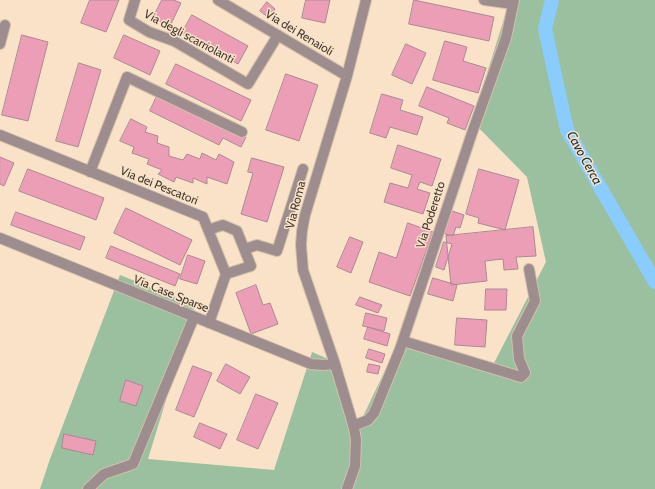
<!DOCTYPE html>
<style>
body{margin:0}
canvas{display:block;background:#f9e2c8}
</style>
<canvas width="655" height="489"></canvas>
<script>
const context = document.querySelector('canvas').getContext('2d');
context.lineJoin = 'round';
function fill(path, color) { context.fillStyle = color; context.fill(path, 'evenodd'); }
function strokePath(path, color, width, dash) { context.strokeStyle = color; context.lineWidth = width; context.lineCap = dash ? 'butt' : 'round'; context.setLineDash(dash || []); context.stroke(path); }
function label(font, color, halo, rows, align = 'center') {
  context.font = font + ' Cabin,sans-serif'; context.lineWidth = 3; context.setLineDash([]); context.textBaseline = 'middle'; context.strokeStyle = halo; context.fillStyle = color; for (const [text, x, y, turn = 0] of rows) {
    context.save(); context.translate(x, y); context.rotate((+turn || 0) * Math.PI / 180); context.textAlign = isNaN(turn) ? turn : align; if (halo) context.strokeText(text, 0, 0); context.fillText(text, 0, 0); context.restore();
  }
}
const green = new Path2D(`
 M510,0H655V489H40L50,459L120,275L195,305L148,459L274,470L312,352L340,364L357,429L401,337L493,365L546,262L527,177L472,121Z`);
const canal = new Path2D(`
 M552,0L545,29L567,130L655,282`);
const building = new Path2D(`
 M90,0H119L106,32L81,23Z
 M162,0H174L181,3L170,26L153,18Z
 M306,0H330L325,23L302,18Z
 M414,0L494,17L489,41L409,24Z
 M267,2L275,9L269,18L260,11Z
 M192,15L248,46L238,64L182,33Z
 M22,35L48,42L28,121L2,115Z
 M124,35L160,51L150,75L114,58Z
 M445,41L467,47L463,61L486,68L478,93L433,80Z
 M406,44L426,53L412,84L392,75Z
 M79,63L101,70L78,147L56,141Z
 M176,64L251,100L241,121L166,84Z
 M286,74L318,85L299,141L266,130Z
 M427,87L474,106L465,130L447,123L449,118L419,106Z
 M158,94L246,137L241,147L223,138L219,145L150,111Z
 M382,94L403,100L400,110L423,117L417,135L390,127L386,138L370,133Z
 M131,119L147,127L145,132L158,136L157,143L169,147V156L183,160L187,154L200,159L202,153L216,160L219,154L234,162L227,184L207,177V184L193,178V183L176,177L174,182L158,174L162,170L147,164L149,159L132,153L134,147L120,141Z
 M398,145L441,159L432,186L420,182L417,189L430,193L423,214L384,202L390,183L408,188L412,175L391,168Z
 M0,157L14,163L4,186L0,184Z
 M252,158L284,167L267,222L241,214L253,173L248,172Z
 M28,169L104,198L96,220L19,191Z
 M479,169L519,180L505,230L478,223L479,218L466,214Z
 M126,208L192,240L180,265L114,233Z
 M449,210L464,215L460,228L456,227L453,236L442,233Z
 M16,212L85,237L80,250L11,225Z
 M408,223L433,232L410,296L369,282L379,252L396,258Z
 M533,227L536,256L516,257L518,269L504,270L503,259L485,261L487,281L451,285L446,236Z
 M350,237L363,242L351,273L337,267Z
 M444,242L452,244L444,270L436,267Z
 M111,246L180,274L175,286L106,258Z
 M188,255L205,261L197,284L180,279Z
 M433,278L457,285L453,301L428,294Z
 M256,285L263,305L270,303L278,324L251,334L236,293Z
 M486,289H507L506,310H485Z
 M360,297L382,305L378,313L356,305Z
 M366,313L387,318L384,331L363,326Z
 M457,318L487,320L485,347L455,345Z
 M368,327L390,334L387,346L364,339Z
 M369,349L385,354L382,363L366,358Z
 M226,364L250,377L240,394L217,381Z
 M369,364L380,366L378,374L367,372Z
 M193,366L212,373L194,417L176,410Z
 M126,380L143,386L136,406L120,401Z
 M256,394L278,403L258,449L237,440Z
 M200,423L227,434L220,449L194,437Z
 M64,434L96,441L93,455L62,448Z`);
const minor = new Path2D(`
 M135,0L129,20L149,32L174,41L248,84L278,35
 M218,0L347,76
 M484,0L513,4
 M0,44L5,25
 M0,135L203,217L226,274L209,323
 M90,172L127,77L242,132
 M208,230L223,225L237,231L251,266L226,274
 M0,238L311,364L323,365L335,364
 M245,249L257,245L277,251L303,169
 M403,341L521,377L525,373L519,359L517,336L535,301L529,269
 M353,426L368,420L374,413L400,349L472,133L506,38L514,0
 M88,489L104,474L133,464L194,317
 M347,489L355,466L356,440L354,428L335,364L303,270L301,245L302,231L305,215L347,76L366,0`);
const streetNames = [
 ["Via dei Renaioli",299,33,31],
 ["Via degli scarriolanti",189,37,28],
 ["Via dei Pescatori",159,186,22],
 ["Via Roma",296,205,-76],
 ["Via Poderetto",431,215,-72],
 ["Via Case Sparse",171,294,22]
];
const waterNames = [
 ["Cavo Cerca",584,158,61]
];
fill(green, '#9ac09f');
strokePath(canal, '#8accfe', 14);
fill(building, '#ec9eb6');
strokePath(building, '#ab8993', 1);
strokePath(minor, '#d4c0a9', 12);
strokePath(minor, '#9d8d8f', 10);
label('12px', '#42392f', '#f9e2c8', streetNames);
label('italic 13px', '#163347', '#f9e2c8', waterNames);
</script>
